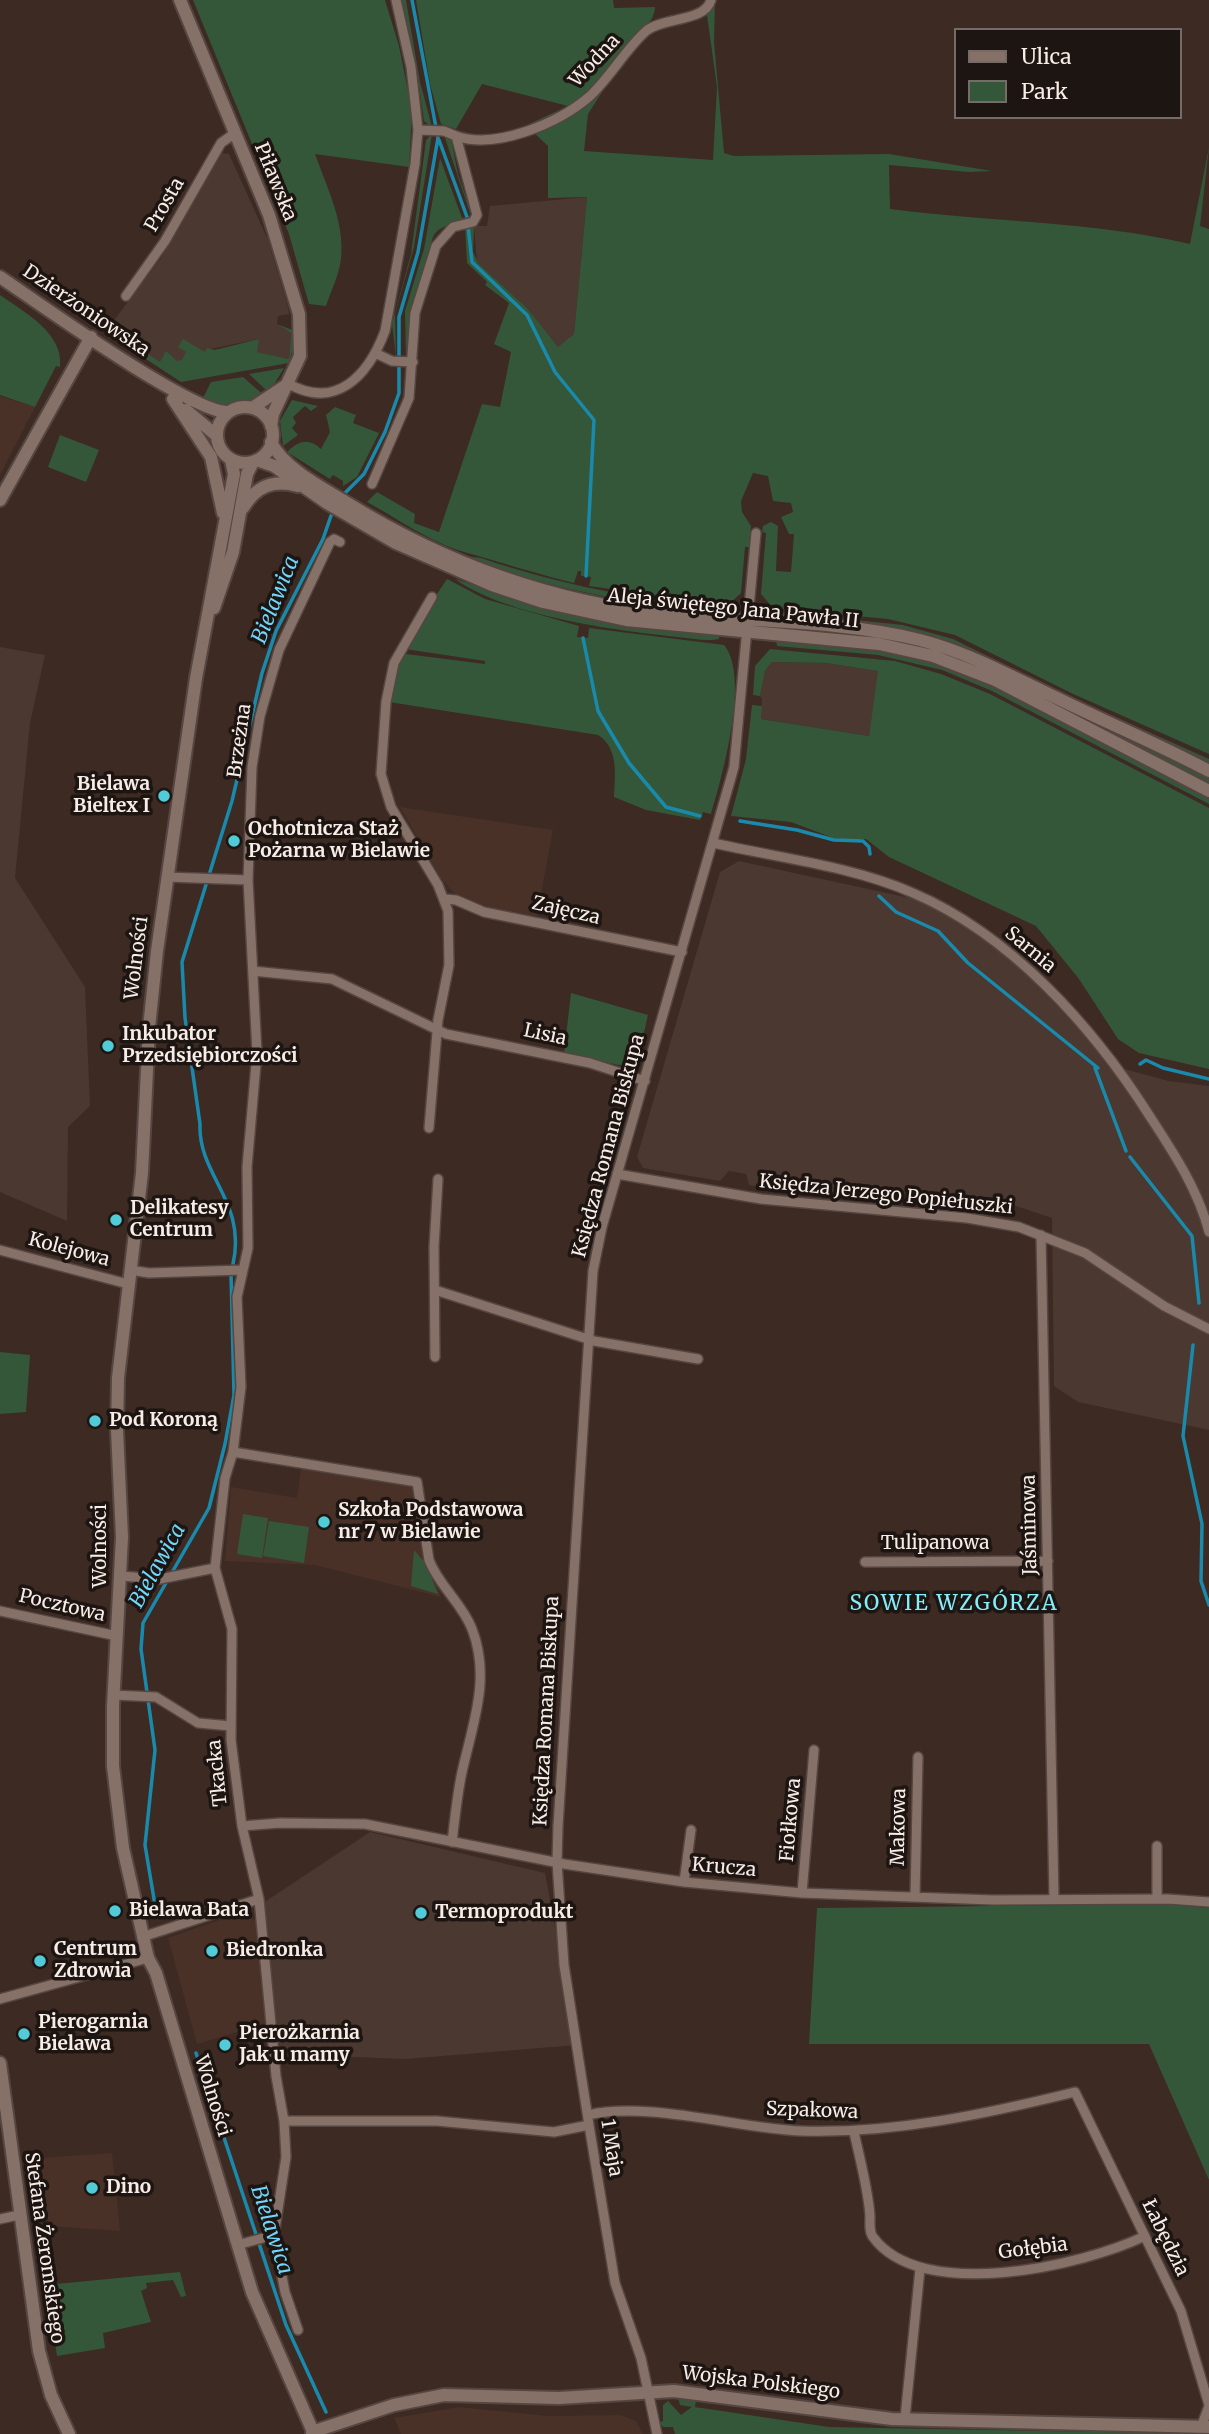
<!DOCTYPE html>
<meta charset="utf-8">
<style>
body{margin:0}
#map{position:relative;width:1209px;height:2434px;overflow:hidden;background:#3c2a23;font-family:Merriweather,serif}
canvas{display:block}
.legend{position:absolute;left:954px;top:28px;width:228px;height:91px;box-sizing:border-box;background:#1d1511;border:2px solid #756b67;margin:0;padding:9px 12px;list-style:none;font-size:21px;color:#f8ece7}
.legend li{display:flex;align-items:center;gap:14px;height:35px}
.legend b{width:35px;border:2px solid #756b67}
</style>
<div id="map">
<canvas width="1209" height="2434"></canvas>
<ul class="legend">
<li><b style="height:9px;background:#867168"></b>Ulica</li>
<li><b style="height:19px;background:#345739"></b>Park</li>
</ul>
</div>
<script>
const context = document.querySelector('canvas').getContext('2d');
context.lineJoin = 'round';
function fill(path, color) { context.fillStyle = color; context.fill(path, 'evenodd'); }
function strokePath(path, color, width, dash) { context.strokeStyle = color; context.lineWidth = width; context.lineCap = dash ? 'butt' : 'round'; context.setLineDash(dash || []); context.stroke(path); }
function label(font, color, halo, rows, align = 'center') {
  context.font = font + ' Merriweather,serif'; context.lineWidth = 7; context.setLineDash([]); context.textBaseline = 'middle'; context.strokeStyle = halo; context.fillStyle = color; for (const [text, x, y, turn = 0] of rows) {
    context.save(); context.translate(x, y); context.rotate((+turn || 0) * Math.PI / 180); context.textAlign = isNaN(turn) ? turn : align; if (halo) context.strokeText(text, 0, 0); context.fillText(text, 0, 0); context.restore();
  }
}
const built = new Path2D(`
 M0,396L35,407L0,475Z
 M400,807L553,830L537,916L489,907L454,893L440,877Z
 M301,1468L414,1484L434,1578L441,1597L315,1565L225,1561L231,1487L297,1498Z
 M242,1912L243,1916L256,1920L267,2023L197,2044L168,1938Z
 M112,2153L120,2231L49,2226L39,2158Z
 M459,2407L548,2416L621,2415L636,2421L643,2434H401L394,2418Z`);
const industrial = new Path2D(`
 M222,153L229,154L268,240L288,307L289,314L278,316L277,324L291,333L289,359L256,352L259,339L210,349L177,379L106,331L161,258Z
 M587,197L574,334L558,348L527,308L477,262L474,226H487L490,206Z
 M0,647L45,655L30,723L15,878L85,987L90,1106L68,1127L67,1221L0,1192Z
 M772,662L826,663L879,671L869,736L761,719L762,699L760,696L765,671Z
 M739,861L933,903L962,919L1035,977L1117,1067L1169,1081L1209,1086V1430L1078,1402L1054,1386L1052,1218L1013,1205L805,1193L749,1185L746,1174L729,1171L720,1181L643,1168L637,1157L720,872Z
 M370,1832L545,1873L577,2045L406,2059L274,2054L260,1905Z`);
const green = new Path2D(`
 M193,0H385L399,46L412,111L409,167L315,154C327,188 345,222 341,259C339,275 331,291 326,306L309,304L289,234Z
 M401,0H406L420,82L432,127L424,121L416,64Z
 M416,0H613L614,8L655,7C654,23 642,29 632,41C596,86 569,116 512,132L568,106L482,84L456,129L441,124L430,84Z
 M715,0L714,42L724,153L734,156L889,154L992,171L969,172L889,165L890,209C989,222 1092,221 1190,244L1209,147L1200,226L1209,229V754L1071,693L955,635L888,619L773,608L761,594L766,533L762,532L763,526L771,522L778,526L776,571L791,572L794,534H789L781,517L793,512L791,503L773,501L768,476L753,473L741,501L742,512L751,526L749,547H745L741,593L728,605L589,586L591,577L581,576V571H578L574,583C537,574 500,562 464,552C430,542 398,519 367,502L377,492L415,514L414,523L439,532L482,404L500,407L511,352L494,344L509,303L485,285L487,282L467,263L465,226H474L473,252L478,263L527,308L558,347L574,334L587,197L548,198V146L533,132L579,107L643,39L613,75L588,114L584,151L713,160L717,87L707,15L650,33L682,20Z
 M432,134L414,247L395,314L396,357L392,324L411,254L426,140Z
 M444,135L451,139L458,174L472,215C461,226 440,222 433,237L412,304L410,354L406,358L405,311L424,249L440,158L462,218L471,216Z
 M0,295C24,312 64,333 60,367L56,366L35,407L0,395Z
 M277,324L292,330L293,348L289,363L181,382L143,357L145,352L160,362L166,351L177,361L182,360L186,352L178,347L183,339L205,352L207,348L215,350L259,339L257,352L289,359L291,333Z
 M284,368L271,389H265L249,374Z
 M243,377L266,397L228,406L202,400L211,382Z
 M292,400L318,406L311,411L305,406L293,417L296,423L292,428L298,435L283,446L280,421Z
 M335,407L356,415L353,423L379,433L357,477L343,486V481L333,475L330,479L287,452C300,439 310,439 321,449L330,432L326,415Z
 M60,435L99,450L86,482L48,467Z
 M463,556L481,558C560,585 637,599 720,608L721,613C632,604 548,589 463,556Z
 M447,579L485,599L579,626L577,637L588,638L589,628L724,645C750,676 723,774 711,814L703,812L700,820L646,810L614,797C615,776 619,748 598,735L389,702L400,657L406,654L485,664V661L405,649L408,637Z
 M455,579L563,613L641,628L719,636V639C707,642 690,638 677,637C613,630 507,616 455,579Z
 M779,612L903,625L953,639L1066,695L1209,759V764L999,663L947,642L900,630L778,617Z
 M776,641L889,652L940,664L993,686L1209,798V804L992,691L942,670L878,655L777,646Z
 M770,649L895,661L941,674L990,694L1209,808V1069L1139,1053L1118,1039L1079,979L1036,926L889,857L866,839H836L791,822L731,816L746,759L752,705L762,706L761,719L869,736L878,671L826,663L772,662L765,671L760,696L753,695L755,666Z
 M1095,723L1209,777V784Z
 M571,993L648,1015C644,1031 640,1064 619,1065L564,1053Z
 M0,1352L30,1355L26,1412L0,1414Z
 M243,1514L268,1518L262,1558L237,1554Z
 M269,1521L309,1527L304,1563L263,1556Z
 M414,1550L426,1564L438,1594L411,1586Z
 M1171,1904L1209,1908V2180L1149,2044H809L817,1908Z
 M180,2272L186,2296L181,2297L173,2280L146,2283L147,2288L141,2291L151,2322L103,2333L105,2348L57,2356L46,2285Z
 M678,2397L696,2400L695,2407L829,2427L1209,2434H675L673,2427H663L659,2422L663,2421V2405L668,2401L681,2415L692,2407L680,2405Z`);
const stream = new Path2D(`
 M439,140L467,217L472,262L527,315L555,372L594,420L586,576
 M343,495L364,474L385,432L399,393V317L418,252L438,138L412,0
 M583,638L598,711L629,763L666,807L700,816
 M740,821L797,830L834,840L863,841L869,847L870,854
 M879,896L896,912L938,931L968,963L1098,1068
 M1140,1064L1146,1060L1163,1068L1209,1079
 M1095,1068L1126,1151
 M1130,1157L1192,1236L1199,1303
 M233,1264C247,1201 198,1176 200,1124L185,1018L182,962L232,801L262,673L276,631L323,539L333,510
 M1193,1345L1183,1436L1202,1524L1201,1581L1209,1605
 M157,1917L145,1845L155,1750L141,1649L143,1623L209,1508L225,1444L234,1395L231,1274
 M196,2053L286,2325L326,2412`);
const street = new Path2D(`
 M456,136C496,150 559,123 590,96C611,76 625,50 646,31C663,17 705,22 711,0
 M126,296L165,241L221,143L235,133
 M375,353L392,361L413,362
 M287,383C336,411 368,376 385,331L415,164L418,130L411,67L396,0
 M372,484L409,398L415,313L436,246L453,227L473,222L477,215L456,136L444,131L418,130
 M713,843C779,858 852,866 913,893C1011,935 1093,1027 1149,1115C1173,1152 1198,1189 1209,1232
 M167,877L248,880
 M445,899L456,900L484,912L682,952
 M253,971L332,979L446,1034L590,1063L645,1081
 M429,1128L438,1020L449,965L448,911L438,885L391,807L381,774L386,702L394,663L432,597
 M617,1174L761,1199L967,1218L1019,1227L1085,1253L1164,1306L1209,1329
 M1041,1235L1054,1899
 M0,1250L128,1284
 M130,1270L149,1273L242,1270
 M435,1290L594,1341L698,1359
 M435,1357L434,1247L438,1179
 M233,1452L417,1482L429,1560C439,1586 462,1603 472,1629C491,1678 473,1723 462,1772C457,1795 455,1818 452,1842
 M865,1562L1048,1561
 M121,1576L160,1579L215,1568
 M0,1611L117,1636
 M113,1695L156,1697L198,1723L231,1726
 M242,1826L280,1823L365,1824L564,1864L684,1882L802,1893L993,1900L1168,1899L1209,1902
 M684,1882L691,1830
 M802,1893L814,1750
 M915,1897L918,1757
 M1157,1899V1846
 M142,1937L259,1899
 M0,1999L148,1958
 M588,2115C645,2101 738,2128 801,2131C893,2134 986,2114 1075,2092L1181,2311L1209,2405
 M284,2121H437L554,2132L589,2125
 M854,2132C860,2160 868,2188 870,2216C870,2223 869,2232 873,2237C921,2303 1082,2266 1145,2236
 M0,2219L19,2215
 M274,2235L285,2292L298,2330
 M237,2245L274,2235L286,2157L284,2121L276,2076L259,1899L242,1826L231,1740L232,1629L215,1568L225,1478L233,1452L241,1387L237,1297L248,1248L247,1167L257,1053L248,880L252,767L260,716L279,650L330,542L334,539L340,542
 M905,2418L920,2269
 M1201,2427L1209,2406
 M657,2434L641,2358L615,2283L589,2125L564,1965L557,1862L558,1826L593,1271L602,1227L734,767L756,533`);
const secondary = new Path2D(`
 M180,0L269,215L299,314L300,356L273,414L271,426
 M0,277C37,302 194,415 229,412
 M173,399L211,457L223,513
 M217 435a28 28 0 1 1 56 0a28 28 0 1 1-56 0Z
 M252,408L285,386
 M186,410L217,436
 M271,442C284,469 325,489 349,504C445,563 554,603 667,614C749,622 840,620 920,640C970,653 1014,678 1061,700C1110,724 1160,745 1209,771
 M231,460L234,474L196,678L157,951L149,1028L142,1173L118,1378L117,1430L122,1537L113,1706V1766L123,1848L148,1958L156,1973L252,2292L314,2434
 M257,460L274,466L327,503L396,543L492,585L543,602L626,620L879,644L933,656L995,680L1209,791
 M0,500L91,337
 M243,508C256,486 274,479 298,486
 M214,608L233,552L247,474L253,462
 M0,2063L39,2351L51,2395L69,2434
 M312,2432L394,2405L444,2395L559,2398L674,2391L892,2419L1209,2427`);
const markers = [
 [164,796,7,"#52cbd8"],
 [234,841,7,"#52cbd8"],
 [108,1046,7,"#52cbd8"],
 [116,1220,7,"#52cbd8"],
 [95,1421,7,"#52cbd8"],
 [324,1522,7,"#52cbd8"],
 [115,1911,7,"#52cbd8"],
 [421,1913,7,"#52cbd8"],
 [212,1951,7,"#52cbd8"],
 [40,1961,7,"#52cbd8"],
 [24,2034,7,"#52cbd8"],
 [225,2045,7,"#52cbd8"],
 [92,2188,7,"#52cbd8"]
];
const streetNames = [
 ["Wodna",595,61,-47],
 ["Piławska",275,182,68],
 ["Prosta",165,205,-60],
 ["Dzierżoniowska",86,311,34],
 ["Aleja świętego Jana Pawła II",733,609,6],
 ["Brzeżna",240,741,-82],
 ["Zajęcza",566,911,13],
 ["Sarnia",1030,950,40],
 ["Wolności",137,958,-83],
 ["Lisia",545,1035,12],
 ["Księdza Romana Biskupa",609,1146,-75],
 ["Księdza Jerzego Popiełuszki",886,1195,6],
 ["Kolejowa",69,1250,15],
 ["Jaśminowa",1030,1525,-91],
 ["Tulipanowa",935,1544],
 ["Wolności",101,1546,-90],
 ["Pocztowa",62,1606,13],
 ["Księdza Romana Biskupa",547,1711,-87],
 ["Tkacka",218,1773,-96],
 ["Fiołkowa",791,1820,-85],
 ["Makowa",899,1827,-89],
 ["Krucza",724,1868,5],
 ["Wolności",212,2096,73],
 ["Szpakowa",812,2111,2],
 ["1 Maja",611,2148,81],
 ["Łabędzia",1165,2238,64],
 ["Stefana Żeromskiego",44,2248,82],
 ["Gołębia",1033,2249,-7],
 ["Wojska Polskiego",761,2383,7]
];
const poiNames = [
 ["Bielawa",150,785,"right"],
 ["Bieltex I",150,807,"right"],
 ["Ochotnicza Staż",248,830],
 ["Pożarna w Bielawie",248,852],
 ["Inkubator",122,1035],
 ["Przedsiębiorczości",122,1057],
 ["Delikatesy",130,1209],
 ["Centrum",130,1231],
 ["Pod Koroną",109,1421],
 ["Szkoła Podstawowa",338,1511],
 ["nr 7 w Bielawie",338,1533],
 ["Bielawa Bata",129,1911],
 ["Termoprodukt",435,1913],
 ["Centrum",54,1950],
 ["Zdrowia",54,1972],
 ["Biedronka",226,1951],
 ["Pierogarnia",38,2023],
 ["Bielawa",38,2045],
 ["Pierożkarnia",239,2034],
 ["Jak u mamy",239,2056],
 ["Dino",106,2188]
];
const waterNames = [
 ["Bielawica",276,600,-68],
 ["Bielawica",158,1566,-61],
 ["Bielawica",271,2230,72]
];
const neighbourhoodNames = [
 ["SOWIE WZGÓRZA",954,1604]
];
fill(built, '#493127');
fill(industrial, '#4a3831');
fill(green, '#345739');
strokePath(stream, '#1a8aac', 3.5);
strokePath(street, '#554641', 12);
strokePath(secondary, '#554641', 16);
strokePath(street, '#867168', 9);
strokePath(secondary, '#867168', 12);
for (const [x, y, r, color] of markers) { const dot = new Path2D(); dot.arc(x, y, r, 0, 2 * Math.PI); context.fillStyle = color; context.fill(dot); strokePath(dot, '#1d1511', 2.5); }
label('19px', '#f8ece7', '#1d1511', streetNames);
label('bold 19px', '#f8ece7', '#1d1511', poiNames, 'left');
label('italic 21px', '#70d6fc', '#1d1511', waterNames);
context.letterSpacing = '2px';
label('21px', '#84eefa', '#1d1511', neighbourhoodNames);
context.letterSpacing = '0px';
</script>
